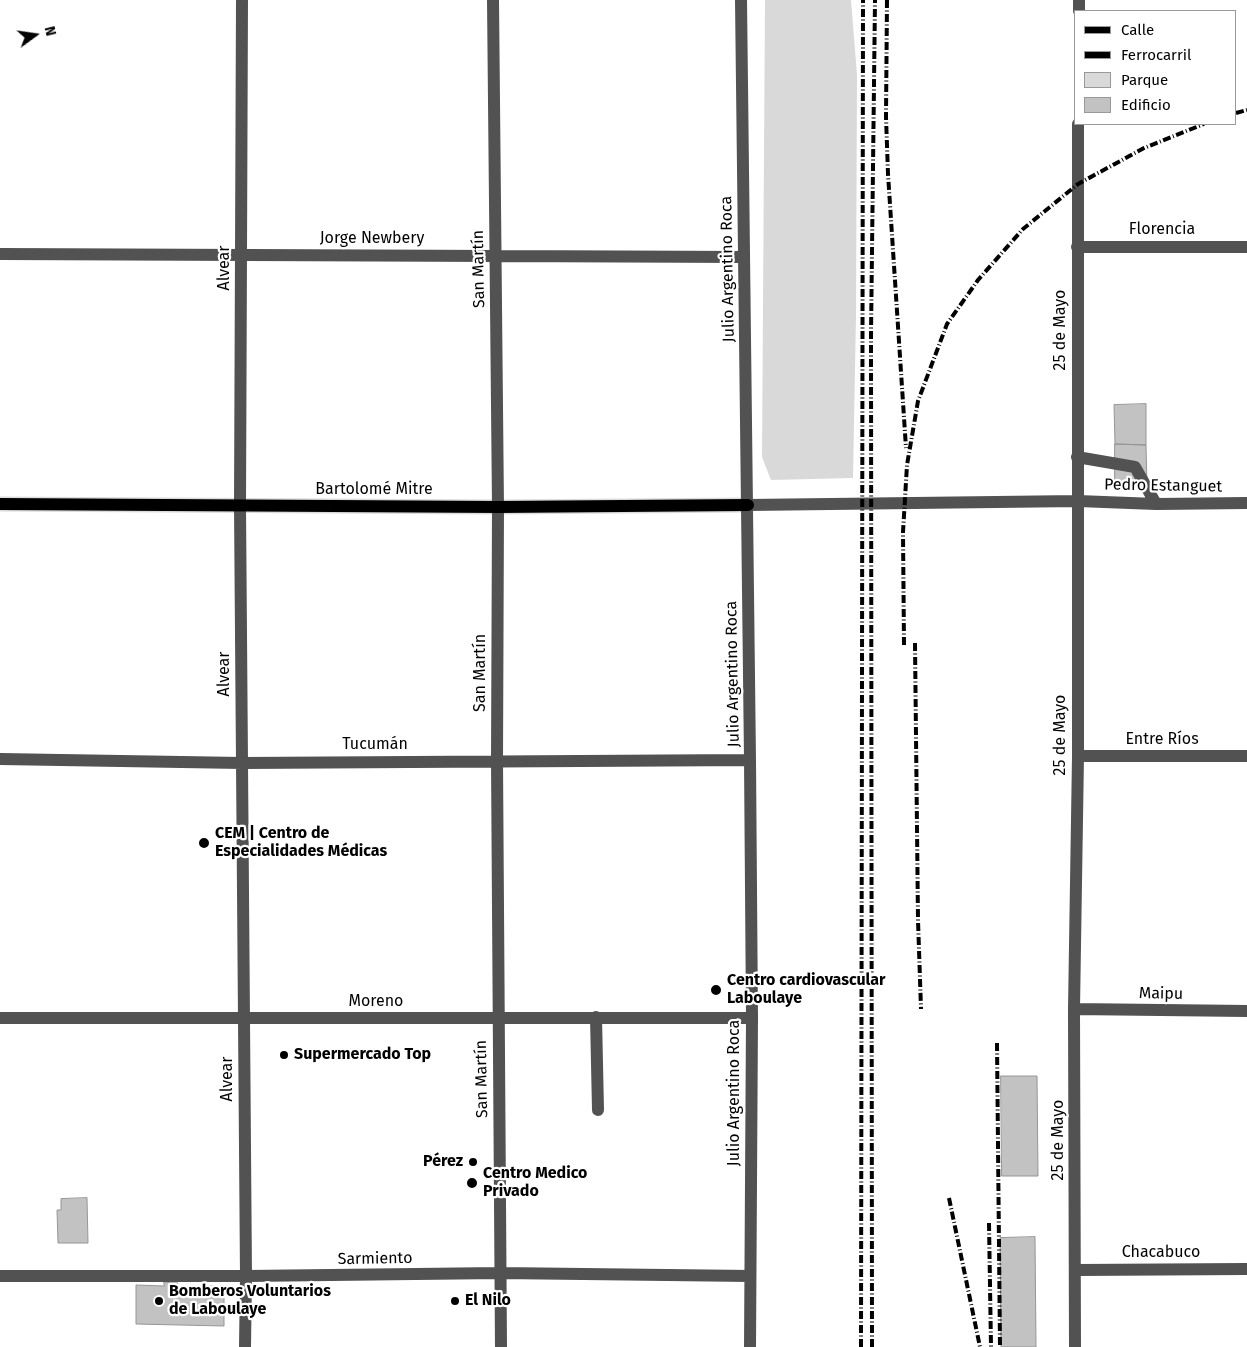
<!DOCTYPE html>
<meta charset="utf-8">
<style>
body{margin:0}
#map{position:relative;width:1247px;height:1347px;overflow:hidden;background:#fff;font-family:"Fira Sans",sans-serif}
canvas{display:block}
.legend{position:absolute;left:1074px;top:10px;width:162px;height:115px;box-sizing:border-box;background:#fff;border:1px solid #999;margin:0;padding:6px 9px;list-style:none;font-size:15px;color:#000}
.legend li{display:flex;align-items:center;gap:10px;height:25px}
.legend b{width:25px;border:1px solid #999}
.north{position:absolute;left:10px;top:10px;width:50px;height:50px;-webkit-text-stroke:4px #fff;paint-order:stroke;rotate:76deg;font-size:14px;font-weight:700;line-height:20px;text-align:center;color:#000}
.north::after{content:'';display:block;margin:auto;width:18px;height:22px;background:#000;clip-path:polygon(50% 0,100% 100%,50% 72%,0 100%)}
</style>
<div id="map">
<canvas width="1247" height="1347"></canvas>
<ul class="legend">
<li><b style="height:6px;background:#000"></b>Calle</li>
<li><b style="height:6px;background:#000"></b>Ferrocarril</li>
<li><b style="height:14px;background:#d9d9d9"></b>Parque</li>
<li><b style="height:14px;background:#c2c2c2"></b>Edificio</li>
</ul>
<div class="north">N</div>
</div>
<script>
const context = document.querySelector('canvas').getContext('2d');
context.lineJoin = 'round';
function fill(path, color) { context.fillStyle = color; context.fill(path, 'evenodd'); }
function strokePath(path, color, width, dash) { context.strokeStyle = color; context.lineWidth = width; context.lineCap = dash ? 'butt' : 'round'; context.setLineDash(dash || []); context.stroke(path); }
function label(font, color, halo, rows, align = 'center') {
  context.font = font + ' "Fira Sans",sans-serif'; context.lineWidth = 4.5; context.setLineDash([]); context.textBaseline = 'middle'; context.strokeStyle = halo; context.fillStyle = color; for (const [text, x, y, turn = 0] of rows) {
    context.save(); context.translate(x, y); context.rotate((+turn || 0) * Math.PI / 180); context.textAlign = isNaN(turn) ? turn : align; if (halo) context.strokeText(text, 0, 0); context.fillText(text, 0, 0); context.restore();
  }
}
const green = new Path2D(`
 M765,0H851L857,75L856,315L853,478L771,480L762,457Z`);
const building = new Path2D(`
 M1146,404V445L1115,444L1114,405Z
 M1115,444L1146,445L1147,486H1115Z
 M1001,1076H1037L1038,1176H1002Z
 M87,1198L88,1243H58L57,1210H61V1199Z
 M1035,1237L1036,1347H1001L1000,1238Z
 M164,1282L178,1283L177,1287L216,1286L224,1292V1326L136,1324V1285L164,1286Z`);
const minor = new Path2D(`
 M242,0L240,506L246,1276L245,1347
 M493,0L498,507L497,761L501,1347
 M741,0L750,760L752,1018L750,1347
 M1079,11V0
 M1077,247H1247
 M0,254L744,257
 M1077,457L1135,467L1156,504
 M748,505L1078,501L1156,504L1247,503
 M1078,756H1247
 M0,759L242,763L750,760
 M1074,1009L1247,1011
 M596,1017L598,1110
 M0,1018H752
 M1076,1270L1247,1269
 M0,1276H246L500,1273L750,1276
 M1075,1347L1074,1009L1078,756V124`);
const major = new Path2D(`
 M0,504L498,507L748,505`);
const rail = new Path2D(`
 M887,0L886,117L888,174L906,448
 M1236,113L1247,110
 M915,643L918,920L921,1009
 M904,645L903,532L907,465L918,401L947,324L978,280L1023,229L1078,184L1144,148L1204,124
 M997,1043L1000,1347
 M949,1198L980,1347
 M989,1223L991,1347
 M861,1347L863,0
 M872,1347L871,335L875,0`);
const markers = [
 [204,843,6,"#000"],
 [716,990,6,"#000"],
 [284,1055,5,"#000"],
 [473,1162,5,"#000"],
 [472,1183,6,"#000"],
 [159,1301,5,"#000"],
 [455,1301,5,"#000"]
];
const streetNames = [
 ["Florencia",1162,230],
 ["Jorge Newbery",372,239],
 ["Alvear",225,268,-90],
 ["San Martín",479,269,-91],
 ["Julio Argentino Roca",728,269,-91],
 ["25 de Mayo",1061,330,-90],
 ["Pedro Estanguet",1163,486,1],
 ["Bartolomé Mitre",374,490],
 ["San Martín",481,673,-90],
 ["Alvear",225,674,-90],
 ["Julio Argentino Roca",733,674,-91],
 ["25 de Mayo",1061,735,-90],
 ["Entre Ríos",1162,740],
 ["Tucumán",375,745],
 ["Maipu",1161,994,1],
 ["Moreno",376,1002],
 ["Alvear",228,1079,-90],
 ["San Martín",482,1079,-91],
 ["Julio Argentino Roca",735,1093,-90],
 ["25 de Mayo",1059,1140,-90],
 ["Chacabuco",1161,1253],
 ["Sarmiento",375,1259,-1]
];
const poiNames = [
 ["CEM | Centro de",215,834],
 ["Especialidades Médicas",215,852],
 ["Centro cardiovascular",727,981],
 ["Laboulaye",727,999],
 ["Supermercado Top",294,1055],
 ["Pérez",463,1162,"right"],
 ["Centro Medico",483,1174],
 ["Privado",483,1192],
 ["Bomberos Voluntarios",169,1292],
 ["de Laboulaye",169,1310],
 ["El Nilo",465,1301]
];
fill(green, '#d9d9d9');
fill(building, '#c2c2c2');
strokePath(building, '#969696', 1);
strokePath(major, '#dbdbdb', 15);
strokePath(minor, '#525252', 12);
strokePath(major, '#000', 12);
strokePath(rail, '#000', 4, [8, 2.5, 1, 2.5]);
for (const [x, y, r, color] of markers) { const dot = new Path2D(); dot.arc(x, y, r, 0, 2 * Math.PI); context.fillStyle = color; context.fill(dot); strokePath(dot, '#fff', 2); }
label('16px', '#000', '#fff', streetNames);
label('bold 16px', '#000', '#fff', poiNames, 'left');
</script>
